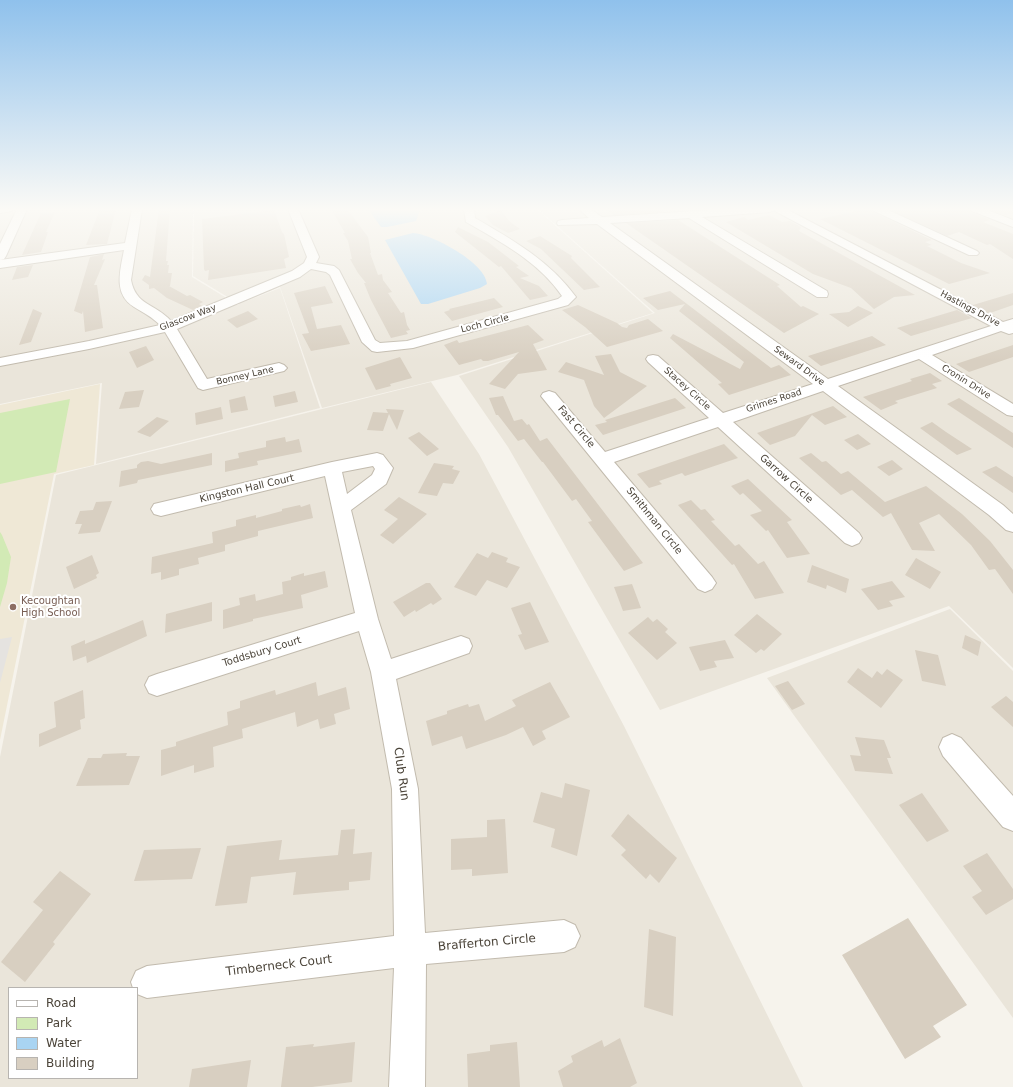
<!DOCTYPE html>
<style>
body{margin:0}
#map{position:relative;width:1013px;height:1087px;overflow:hidden;background:#f6f3ec;font-family:"DejaVu Sans",sans-serif}
canvas{display:block}
.legend{position:absolute;left:8px;top:987px;width:130px;height:92px;box-sizing:border-box;background:#fff;border:1px solid #b7b4b0;margin:0;padding:5px 7px;list-style:none;font-size:12px;color:#4b4439}
.legend li{display:flex;align-items:center;gap:8px;height:20px}
.legend b{width:20px;border:1px solid #b7b4b0}
</style>
<div id="map">
<canvas width="1013" height="1087"></canvas>
<ul class="legend">
<li><b style="height:5px;background:#fff"></b>Road</li>
<li><b style="height:11px;background:#d2eab5"></b>Park</li>
<li><b style="height:11px;background:#a9d4f2"></b>Water</li>
<li><b style="height:11px;background:#d8cfc1"></b>Building</li>
</ul>
</div>
<script>
const context = document.querySelector('canvas').getContext('2d');
context.lineJoin = 'round';
function fill(path, color) { context.fillStyle = color; context.fill(path, 'evenodd'); }
function strokePath(path, color, width, dash) { context.strokeStyle = color; context.lineWidth = width; context.lineCap = dash ? 'butt' : 'round'; context.setLineDash(dash || []); context.stroke(path); }
function label(font, color, halo, rows, align = 'center') {
  context.font = font + ' "DejaVu Sans",sans-serif'; context.lineWidth = 4; context.setLineDash([]); context.textBaseline = 'middle'; context.strokeStyle = halo; context.fillStyle = color; for (const [text, x, y, turn = 0] of rows) {
    context.save(); context.translate(x, y); context.rotate((+turn || 0) * Math.PI / 180); context.textAlign = isNaN(turn) ? turn : align; if (halo) context.strokeText(text, 0, 0); context.fillText(text, 0, 0); context.restore();
  }
}
const residential = new Path2D(`
 M0,209H193L192,277L238,305L239,304L193,276L194,209H537L653,313L457,375L322,408L280,287L244,302L280,288L320,408L96,464L102,383L0,404Z
 M538,209H1013V668L949,606L660,710L508,447L459,376L655,313Z
 M431,382L479,454L624,726L803,1087H0V757L56,475ZM9,988H137V1078H9Z
 M950,609L1013,671V1018L767,678Z`);
const education = new Path2D(`
 M100,384L94,465L54,474L0,740V405Z`);
const green = new Path2D(`
 M70,399L56,472L0,484V413Z
 M0,532L2,535L11,557L7,583L0,607Z`);
const parking = new Path2D(`
 M12,637L0,683V639Z`);
const water = new Path2D(`
 M368,209H420L416,221L387,227H381Z
 M413,233C432,234 486,263 487,284L480,288L428,304H421L385,240Z`);
const building = new Path2D(`
 M100,209H116L107,244L86,245Z
 M159,209H170L166,261H168L167,265H169L168,273H172L170,286H169L187,296L190,295L203,302L199,304L202,306L193,310L167,298L154,288L149,289V285L142,280L145,275L150,277Z
 M331,209H347L368,237L371,253H370L378,275L382,274L383,280L392,292L388,293L401,313L404,312L407,325L410,330L406,331L408,334L391,338L371,300L364,283H366L358,273L350,259H352L348,241L343,233H345Z
 M605,209H660L664,212L614,215Z
 M865,209H872L873,212L932,240L925,242L932,245L927,246L961,263L990,273L949,284L820,219Z
 M889,209H970L971,212L990,220L983,222L1013,234V259L990,244L987,245L959,232L947,236Z
 M988,209H1013V213L1005,215Z
 M274,210L282,232L284,234L289,257L284,259L286,268L208,280L209,270L205,271L204,269L202,219Z
 M501,210L509,221L520,229L508,233L493,225L485,216Z
 M55,212L46,232H48L47,235L41,252L22,255L41,213Z
 M769,215L782,222L790,221L801,227L799,231L915,295L894,297L874,309L851,288L813,274L726,222L744,217L748,220Z
 M678,220L780,285L777,286L801,307L803,306L819,314L784,333L626,223Z
 M458,227L488,242L510,259L519,266L516,267L529,276L520,278L539,286L548,296L530,300L501,266L499,267L455,232Z
 M540,236L572,256L571,258L600,287L584,290L541,249L526,241Z
 M104,254L102,260L105,259L94,285H97L103,328L85,332L83,311L82,314L74,311L90,257Z
 M33,265L28,277L12,280L17,267Z
 M325,286L333,303L311,307L317,329L341,325L350,344L311,351L302,334L309,333L294,293Z
 M670,291L771,368L779,365L791,375L729,395L718,384L722,383L670,338L673,334L740,369L744,362L679,311L685,304L658,310L643,298Z
 M1013,293V305L993,312L988,313L973,305Z
 M494,298L503,307L452,321L444,312L450,310L449,309Z
 M578,305L617,323L622,327L627,328L629,325L648,319L663,331L607,347L585,327L562,310Z
 M858,306L873,313L848,327L829,314L849,312Z
 M33,309L42,313L31,342L19,345Z
 M957,310L972,318L911,336L897,328Z
 M248,311L258,319L237,328L227,320Z
 M528,325L544,340L533,344L547,370L518,374L505,389L489,384L519,352L488,361H483L481,359L459,365L444,345L457,340L459,343Z
 M872,336L886,345L821,366L808,356Z
 M1013,345V357L969,372L956,364Z
 M146,346L154,360L137,368L129,352Z
 M611,354L620,372L647,386L604,418L594,406L584,380L558,372L566,362L604,375L595,356Z
 M400,357L412,378L390,384L391,386L376,390L365,368Z
 M930,373L942,381L932,384L937,388L895,401L898,403L881,410L863,397L912,381L910,379Z
 M144,390L139,407L119,409L125,392Z
 M295,391L298,402L275,407L273,396Z
 M245,396L248,410L231,413L229,400Z
 M503,396L514,421L522,419L527,425L529,424L540,441L547,438L643,563L624,571L588,522L592,521L576,499L572,501L543,462H542L524,439L518,441L498,415H496L489,398Z
 M675,398L686,408L603,435L595,425L607,422L605,420Z
 M959,398L1013,433V448L947,404Z
 M833,406L847,417L825,425L812,415L795,436L770,445L757,433Z
 M221,407L223,419L196,425L195,413Z
 M386,409L404,410L397,430L389,414L383,431L367,430L373,412L388,413Z
 M157,417L169,421L150,437L137,432Z
 M932,422L946,432L972,449L957,455L920,428Z
 M419,432L439,449L427,456L408,438Z
 M858,434L871,444L857,450L844,440Z
 M285,437L286,442L299,439L302,452L257,461L258,465L225,472V461L239,458L238,453L266,447V441Z
 M724,444L738,458L685,476L682,473L659,481L662,484L649,488L637,474Z
 M212,453V465L138,480L137,483L119,487L121,471L137,468V465L141,462L148,461L161,464Z
 M811,453L822,462L826,461L841,474L848,471L885,502L926,486L962,514L990,541L1013,570V594L995,569L989,570L971,545L939,514L919,523L935,551L912,550L891,513L883,517L852,490L841,495L799,458Z
 M892,460L903,469L889,476L877,467Z
 M434,463L454,466L452,469L460,471L453,484L443,483L437,496L418,493Z
 M996,466L1013,477V493L982,472Z
 M748,479L792,520L787,522L810,554L787,558L768,530L766,531L750,515L762,511L743,493L740,495L731,486Z
 M399,497L427,514L393,544L380,535L398,519L384,510Z
 M691,500L701,510L705,509L715,520L711,521L735,546L739,544L758,564L764,561L784,593L755,599L734,564L732,565L678,505Z
 M112,501L100,532L78,534L82,524H75L80,511L93,510L96,502Z
 M310,504L313,518L258,531V536L225,545V551L198,558L199,564L179,569V575L161,580V572L151,574L152,557L213,543L212,532L236,526V520L256,515V518L282,511V509L300,505L301,507Z
 M492,552L508,558L506,562L520,567L507,588L487,580L476,596L454,587L477,553L488,558Z
 M92,555L99,573L96,575L97,578L74,589L66,567Z
 M916,558L941,572L930,589L905,575Z
 M812,565L849,579L846,593L827,585L826,589L807,582Z
 M325,571L328,587L301,595L303,608L253,619V621L223,629V610L240,605L239,598L255,594L256,601L283,594L282,582L291,580V577L304,573V576Z
 M892,581L905,597L889,601L893,606L878,610L861,589Z
 M426,583H430L442,599L433,605L431,603L416,612L415,610L404,617L393,602Z
 M632,584L641,608L623,611L614,587Z
 M212,602V621L165,633L166,614Z
 M530,602L549,642L525,650L518,635L522,634L511,608Z
 M757,614L782,634L764,651L761,649L756,653L734,635Z
 M648,617L653,622L657,619L668,629L665,632L677,643L657,660L628,633Z
 M143,620L147,636L87,663L86,656L73,661L71,646L85,640V644Z
 M965,635L981,642L978,656L962,648Z
 M725,640L734,658L714,661L717,667L700,671L689,647Z
 M915,650L938,655L946,686L922,681Z
 M858,668L872,678L877,671L882,675L887,669L903,680L881,708L847,682Z
 M788,681L805,704L792,710L775,686Z
 M316,682L318,696L346,687L350,709L334,714L336,724L320,729L318,719L297,727L295,712L242,729L243,738L213,747L214,767L194,773V765L161,776V750L176,746V742L228,725L227,712L240,708V701L275,690L276,695Z
 M550,682L570,717L542,731L546,739L533,746L523,727L506,735L466,749L462,736L432,746L426,721L447,714V711L468,704L469,707L479,704L485,721L516,706L512,700Z
 M83,690L85,718L80,720L81,729L39,747V734L56,727L54,702Z
 M1006,696L1013,702V727L991,707Z
 M855,737L884,740L891,758H887L893,774L855,771L850,755L861,756Z
 M127,753L126,756H140L129,785L76,786L88,758H101L103,754Z
 M565,783L590,790L577,856L551,847L555,829L533,822L541,792L562,798Z
 M922,793L949,831L927,842L899,805Z
 M628,814L677,858L659,883L650,874L646,879L621,855L626,850L611,836Z
 M505,819L508,873L472,876V869L451,870V839L487,837V820Z
 M355,829L353,854L372,852L370,880L349,882V890L293,895L296,872L251,877L247,903L215,906L227,846L282,840L279,860L338,855L341,830Z
 M201,848L192,879L134,881L144,850Z
 M987,853L1013,889V899L986,915L972,897L982,891L963,866Z
 M60,871L91,894L53,942L55,944L25,982L1,962L43,910L33,902Z
 M908,918L967,1005L933,1026L941,1037L905,1059L842,955Z
 M649,929L676,937L673,1016L644,1007Z
 M620,1038L637,1083L630,1087H563L558,1071L573,1062L571,1056L602,1040L604,1047Z
 M355,1042L352,1082L312,1087H281L286,1047L314,1044L313,1047Z
 M517,1042L520,1087H468L467,1054L490,1051V1045Z
 M251,1060L247,1087H189L192,1069Z`);
const minor = new Path2D(`
 M0,209H13L12,211L0,213Z
 M17,209H27L6,256L4,259L0,260V244Z
 M132,209H142L131,280C136,306 155,303 171,321L292,271L304,263L307,257L288,209H298L319,257L316,263L334,266L339,270L375,340L380,343L407,341L558,299L562,296C539,262 501,242 466,222L464,209H474L475,218C513,240 550,261 576,297L568,305L413,348L377,352L372,351L362,342L330,275L326,272L311,269L300,277L177,329L207,379L279,363L284,365L287,368L284,371L203,390L198,388L165,332L89,349L0,366V358L89,341L160,325C152,317 144,313 134,307C113,294 120,271 124,250L0,268V260L125,243Z
 M579,209H590L602,217L727,209H786L1003,322L1013,319V333L1009,334L1001,331L932,355L1013,404V416L1007,415L919,359L838,386L1003,505L1013,514V532L1006,530L989,515L823,391L733,422L859,533L862,538L859,543L852,546L845,543L718,427L614,462L712,577L716,583L712,589L705,592L698,589L541,396L543,393L549,391L555,393L605,452L709,418L648,362L646,359L648,356L653,355L658,356L723,413L813,384L597,224L558,225L557,223L558,221L562,220L589,218ZM774,210L775,211L991,326L828,379L610,223L689,218L817,297H827L828,294L827,291L702,217L770,212Z
 M873,209H886L977,251L979,253L977,255H969L874,211Z
 M971,209H985L1013,220V227L972,211Z
 M377,453L383,455L393,468L386,484L351,510L378,619L391,659L461,636L469,639L472,646L469,653L396,679L418,789L425,933L564,920L575,925L580,936L575,947L564,952L426,964L425,1087H389L394,968L147,998L137,994V988H133L131,982L136,971L147,966L394,936L392,789L371,672L359,631L157,696L149,693L145,685L149,677L157,674L355,613L325,476L161,516L154,514L151,509L154,504L332,462ZM373,466L375,469L372,475L347,494L342,472Z
 M952,734L961,738L1013,796V831L1003,827L943,756L939,747L943,738Z`);
const markers = [
 [13,607,4,"#8d6e63"]
];
const farStreetnames = [
 ["Hastings Drive",970,309,28],
 ["Glascow Way",188,318,-21],
 ["Loch Circle",485,324,-15],
 ["Seward Drive",799,366,36],
 ["Bonney Lane",245,376,-13],
 ["Cronin Drive",966,382,32],
 ["Stacey Circle",687,389,42],
 ["Grimes Road",774,401,-18]
];
const streetNames = [
 ["Fast Circle",576,427,50],
 ["Garrow Circle",786,479,42],
 ["Kingston Hall Court",247,489,-13],
 ["Smithman Circle",654,521,51],
 ["Toddsbury Court",262,652,-17]
];
const educationNames = [
 ["Kecoughtan",21,601],
 ["High School",21,613]
];
const nearStreetnames = [
 ["Club Run",401,774,82],
 ["Brafferton Circle",487,943,-5],
 ["Timberneck Court",279,966,-7]
];
fill(residential, '#eae5da');
fill(education, '#efe8d6');
fill(green, '#d2eab5');
fill(parking, '#e5e3e0');
fill(water, '#a9d4f2');
fill(building, '#d8cfc1');
strokePath(minor, '#c2bbae', 2);
fill(minor, '#fff');
const sky = context.createLinearGradient(0, 0, 0, 361);
sky.addColorStop(0, '#8fc1ec');
sky.addColorStop(0.58, '#fbfaf6');
sky.addColorStop(1, '#fbfaf600');
context.fillStyle = sky;
context.fillRect(0, 0, 1013, 361);
for (const [x, y, r, color] of markers) { const dot = new Path2D(); dot.arc(x, y, r, 0, 2 * Math.PI); context.fillStyle = color; context.fill(dot); strokePath(dot, '#fff', 1.5); }
label('9px', '#4b4439', '#fff', farStreetnames);
label('10px', '#4b4439', '#fff', streetNames);
label('10px', '#785e54', '#fff', educationNames, 'left');
label('12px', '#4b4439', '#fff', nearStreetnames);
</script>
